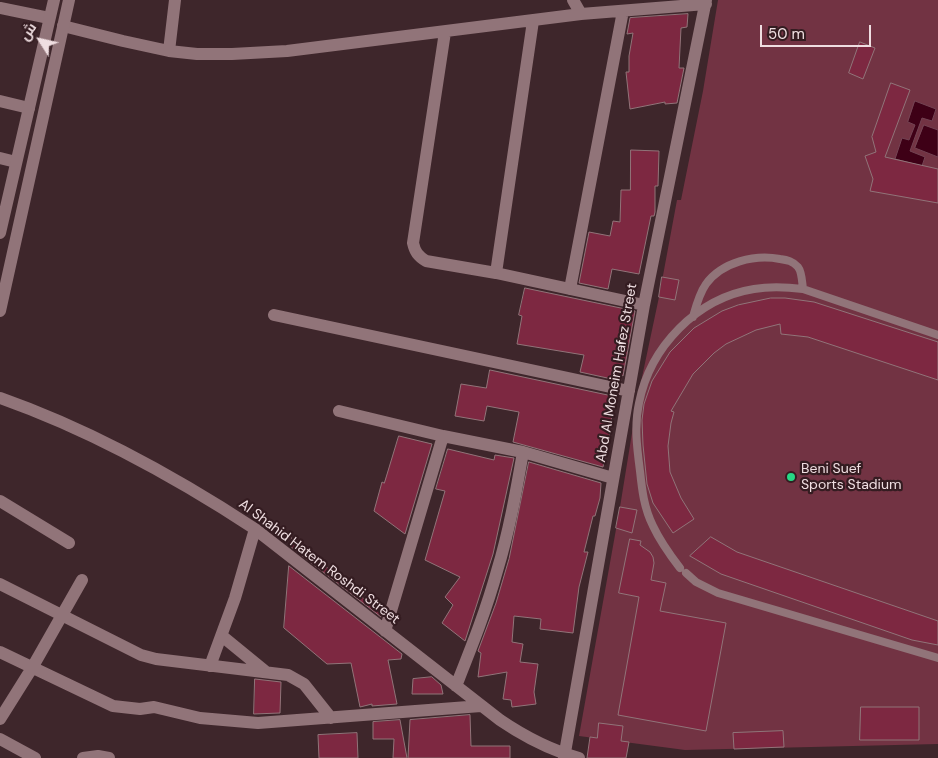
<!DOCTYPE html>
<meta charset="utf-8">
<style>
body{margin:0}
#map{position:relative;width:938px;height:758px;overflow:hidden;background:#3e262b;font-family:"DM Sans",Cairo,sans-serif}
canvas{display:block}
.north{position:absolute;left:15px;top:15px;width:50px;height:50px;-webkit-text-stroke:4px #341c21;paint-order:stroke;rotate:305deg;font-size:14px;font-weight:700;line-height:20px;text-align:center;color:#efdee1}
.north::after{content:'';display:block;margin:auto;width:18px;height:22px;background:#efdee1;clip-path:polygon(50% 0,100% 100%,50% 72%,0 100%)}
.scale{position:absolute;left:760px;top:25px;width:111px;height:22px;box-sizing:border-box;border:2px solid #efdee1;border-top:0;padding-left:6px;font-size:15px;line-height:18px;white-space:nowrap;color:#efdee1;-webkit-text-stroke:4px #341c21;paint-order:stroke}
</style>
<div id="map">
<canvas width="938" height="758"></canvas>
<div class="north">ش</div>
<div class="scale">50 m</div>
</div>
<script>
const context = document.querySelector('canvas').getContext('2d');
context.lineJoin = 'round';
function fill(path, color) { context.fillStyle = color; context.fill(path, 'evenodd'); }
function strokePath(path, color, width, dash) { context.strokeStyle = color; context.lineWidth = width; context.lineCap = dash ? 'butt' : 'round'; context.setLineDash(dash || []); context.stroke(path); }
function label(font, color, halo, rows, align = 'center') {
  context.font = font + ' "DM Sans",sans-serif'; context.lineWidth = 4.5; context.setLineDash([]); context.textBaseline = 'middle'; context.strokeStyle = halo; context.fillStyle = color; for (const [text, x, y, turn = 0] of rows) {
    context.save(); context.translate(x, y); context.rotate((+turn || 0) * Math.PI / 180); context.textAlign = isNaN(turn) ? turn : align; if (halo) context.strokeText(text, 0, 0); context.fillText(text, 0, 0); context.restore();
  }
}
const green = new Path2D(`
 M718,0H938V744L685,750L579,736L620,507L638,396L659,297L677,200H681L703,91Z`);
const water = new Path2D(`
 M915,101L936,109L932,121L922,118L910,151L925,157L922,166L895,159L902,138L909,140L915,125L908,122Z
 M924,125L938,130V157L915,148Z`);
const building = new Path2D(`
 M688,14L687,27L681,28L679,68H684L677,103L665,104V102L630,109L626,72H629V56L633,33L627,34L630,18Z
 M860,42L875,48L863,79L849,73Z
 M891,83L910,90L885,157L938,169V203L870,191L873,179L865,156L876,152L872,137Z
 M631,150L659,151L658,186H655V212L654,216H651L639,274L612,269L608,289L579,283L589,232L610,236L613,221L620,222L621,190H630Z
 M662,277L679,280L675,300L659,297Z
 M525,288L635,311L623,376L622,375L621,381L580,372L584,355L517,344L522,316L519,315Z
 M771,298H785L814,302L938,342V380L808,337L781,334L780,324L756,330L726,344L714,353L693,374L671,411L674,412L671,423L668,446L670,472L681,498L694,519L673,533L653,503L647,484L643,445L642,420L644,404L652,381L670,352L694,328L722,311L738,305Z
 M490,370L617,397L608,432H610L603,467L513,442L519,412L487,406L484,421L455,416L461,384L486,388Z
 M399,436L432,444L405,534L374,511L382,482L384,483Z
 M448,449L494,460L495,455L514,458L493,554L465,641L442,623L453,605L445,597L460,577L425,560L445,491L436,489Z
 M529,462L601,483L600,498L595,516H593L584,552H588L579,587L573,633L540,629L541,619L514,616L512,642L523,644L520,662L538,664L534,692L536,704L512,707L511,700L503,699L507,672L478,677L481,653L478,651L496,603L509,559Z
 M620,507L637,510L632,533L616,528Z
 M711,537L737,552L938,621V645L912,640L721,574L690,556Z
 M292,538L382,614L381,617L291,547Z
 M630,539L641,541L640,545L650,552L653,557L654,563L651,580L666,583L660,611L726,623L706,731L618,715L639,597L619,593Z
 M289,566L402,654L401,659L388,660L397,704L372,706V704L360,707L351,663L327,664L284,628Z
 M432,677L441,685L443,694H412L413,679Z
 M255,679L281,682L280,713L254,714Z
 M861,707H919V740H860Z
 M470,715L471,746H510V758H408L410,720Z
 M400,720L407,758H393L394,739H373V722Z
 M599,723L623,726L621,741L629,742L626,758H587L590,737L597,738Z
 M783,731L784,747L734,749L733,733Z
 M357,733L358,758H319L318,735Z`);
const service = new Path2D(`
 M693,317C696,306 699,294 706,284C722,262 755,254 780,259C787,260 793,261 798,267C802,272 802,282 803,289
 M680,568C670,555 660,541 653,526C644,508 642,490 640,471C637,448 634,426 639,403C650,347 697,298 754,289C771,286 787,287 803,289L938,335
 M686,573L696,582L718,593L938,658`);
const minor = new Path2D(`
 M573,0L581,14
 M0,8L49,18
 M63,26L123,41L169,51L197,54H232L287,51L581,14L706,4
 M445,32L413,243C415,252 418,256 426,261L496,273L644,305
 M169,51L175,0
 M0,101L29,108
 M0,158L16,162
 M496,273L533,21
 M570,289L623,11
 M274,315L629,391
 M0,398C91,430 174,476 255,529L500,720C525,737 550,750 579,758
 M339,411L443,436L523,452L613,478
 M0,501L69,543
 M0,584L141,655L156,659L288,675L304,684L331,718
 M385,631L443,436
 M222,636L266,672
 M0,652L113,706L140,709L154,707L200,718L258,723L481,706
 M210,666L235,598L255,529
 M456,686C471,648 486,611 497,571C509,532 516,492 523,452
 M0,719L32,668L82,580
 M0,739L35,758
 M83,758L98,756L109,758
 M564,758L644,305L706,0`);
const tertiary = new Path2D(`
 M0,233L54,0
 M0,311L69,0`);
const markers = [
 [791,477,5,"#27d885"]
];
const streetNames = [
 ["Abd Al Moneim Hafez Street",617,373,-80],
 ["Al Shahid Hatem Roshdi Street",319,562,37]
];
const poiNames = [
 ["Beni Suef",801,469],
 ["Sports Stadium",801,485]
];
fill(green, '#723343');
fill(water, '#3e0016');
strokePath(water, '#734353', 1);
fill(building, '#7d2841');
strokePath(building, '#917479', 1);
strokePath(service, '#917479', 8);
strokePath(minor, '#917479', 12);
strokePath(tertiary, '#917479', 12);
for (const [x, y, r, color] of markers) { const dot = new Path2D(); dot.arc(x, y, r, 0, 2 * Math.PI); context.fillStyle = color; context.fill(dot); strokePath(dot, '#341c21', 2); }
label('14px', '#efdee1', '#341c21', streetNames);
label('14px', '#efdee1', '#341c21', poiNames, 'left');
</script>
